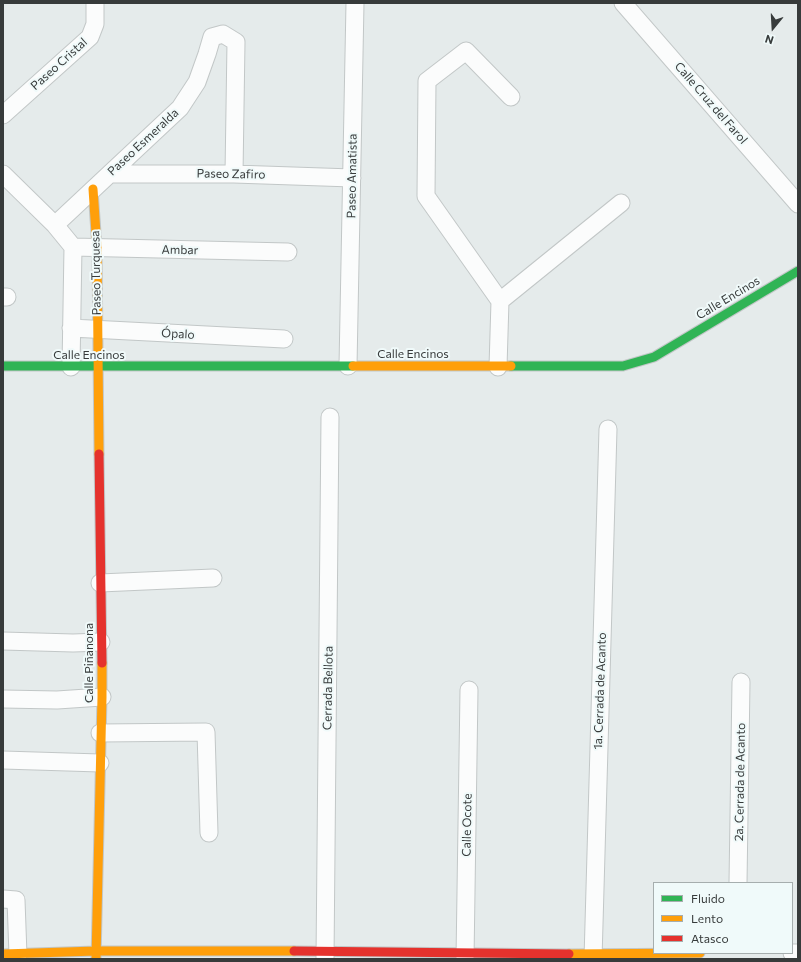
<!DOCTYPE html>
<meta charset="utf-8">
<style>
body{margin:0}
#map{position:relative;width:801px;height:962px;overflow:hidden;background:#e5ebeb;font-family:Commissioner,sans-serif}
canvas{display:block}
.frame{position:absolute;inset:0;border:4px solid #373b3b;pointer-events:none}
.legend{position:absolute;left:653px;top:882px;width:140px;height:72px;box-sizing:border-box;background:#f0fafa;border:1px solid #a6aeae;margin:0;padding:5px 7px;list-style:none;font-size:12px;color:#373b3b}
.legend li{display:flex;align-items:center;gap:8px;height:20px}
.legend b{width:20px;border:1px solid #a6aeae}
.north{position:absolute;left:753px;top:8px;width:40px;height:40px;-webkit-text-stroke:3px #f0fafa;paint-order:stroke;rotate:198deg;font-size:11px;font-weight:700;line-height:16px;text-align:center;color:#373b3b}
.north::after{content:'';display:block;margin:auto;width:14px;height:18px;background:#373b3b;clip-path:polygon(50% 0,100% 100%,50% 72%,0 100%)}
</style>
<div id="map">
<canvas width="801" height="962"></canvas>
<div class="frame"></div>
<ul class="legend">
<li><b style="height:5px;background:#30b455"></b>Fluido</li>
<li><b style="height:5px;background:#ff9f0a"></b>Lento</li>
<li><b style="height:5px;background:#e5322d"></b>Atasco</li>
</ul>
<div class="north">N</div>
</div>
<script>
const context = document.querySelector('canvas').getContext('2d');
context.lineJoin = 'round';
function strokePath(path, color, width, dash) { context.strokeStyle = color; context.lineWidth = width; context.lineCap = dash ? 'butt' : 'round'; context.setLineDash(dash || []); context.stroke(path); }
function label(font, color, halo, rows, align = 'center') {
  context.font = font + ' Commissioner,sans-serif'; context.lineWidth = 4; context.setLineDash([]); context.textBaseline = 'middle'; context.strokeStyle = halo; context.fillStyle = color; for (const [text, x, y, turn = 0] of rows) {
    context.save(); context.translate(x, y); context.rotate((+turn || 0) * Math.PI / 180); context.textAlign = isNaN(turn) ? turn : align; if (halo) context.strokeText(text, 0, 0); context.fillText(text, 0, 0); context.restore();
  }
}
const street = new Path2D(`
 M623,3L798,204
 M3,115L90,37L95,24V3
 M3,174L55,225L73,247L71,367
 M110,174H234L352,178
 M55,225L180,108L197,82L207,54L212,37L223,34L236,42L234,174
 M73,247L288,252
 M3,297H7
 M500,301L621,203
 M71,328L284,339
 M348,366L355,3
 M498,367L500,301L426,196L427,81L466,51L511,97
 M100,583L213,578
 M3,641L73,643L101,642
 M3,699L57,700L102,697
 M100,733L206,732L209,833
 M3,760L100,763
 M738,883L741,682
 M3,899L16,900L18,955
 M792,953H798
 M325,959L330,417
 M465,959L469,690
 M593,959L608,429`);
const fast = new Path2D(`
 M3,366H353
 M511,366H623L654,357L798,271`);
const slow = new Path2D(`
 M93,189L97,248L99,454
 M353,366H511
 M3,954L96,951H294
 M569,954L700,953
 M96,959L102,697V663`);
const jam = new Path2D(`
 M99,454L102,663
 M294,951L569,954`);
const streetNames = [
 ["Paseo Cristal",59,64,-42],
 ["Calle Cruz del Farol",711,103,49],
 ["Paseo Esmeralda",143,142,-43],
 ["Paseo Zafiro",231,174,1],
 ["Paseo Amatista",352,176,-89],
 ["Ambar",180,250,1],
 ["Paseo Turquesa",96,273,-91],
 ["Calle Encinos",728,298,-31],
 ["Ópalo",178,334,3],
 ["Calle Encinos",413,354],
 ["Calle Encinos",89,355],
 ["Calle Piñanona",89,663,-90],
 ["Cerrada Bellota",328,688,-89],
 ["1a. Cerrada de Acanto",600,691,-88],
 ["2a. Cerrada de Acanto",740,782,-89],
 ["Calle Ocote",467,825,-89]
];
strokePath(street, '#c2c7c7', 19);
strokePath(fast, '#c2c7c7', 11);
strokePath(slow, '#c2c7c7', 11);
strokePath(jam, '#c2c7c7', 11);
strokePath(street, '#fbfcfc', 17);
strokePath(fast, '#30b455', 9);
strokePath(slow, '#ff9f0a', 9);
strokePath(jam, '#e5322d', 9);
label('12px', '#373b3b', '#f0fafa', streetNames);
</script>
